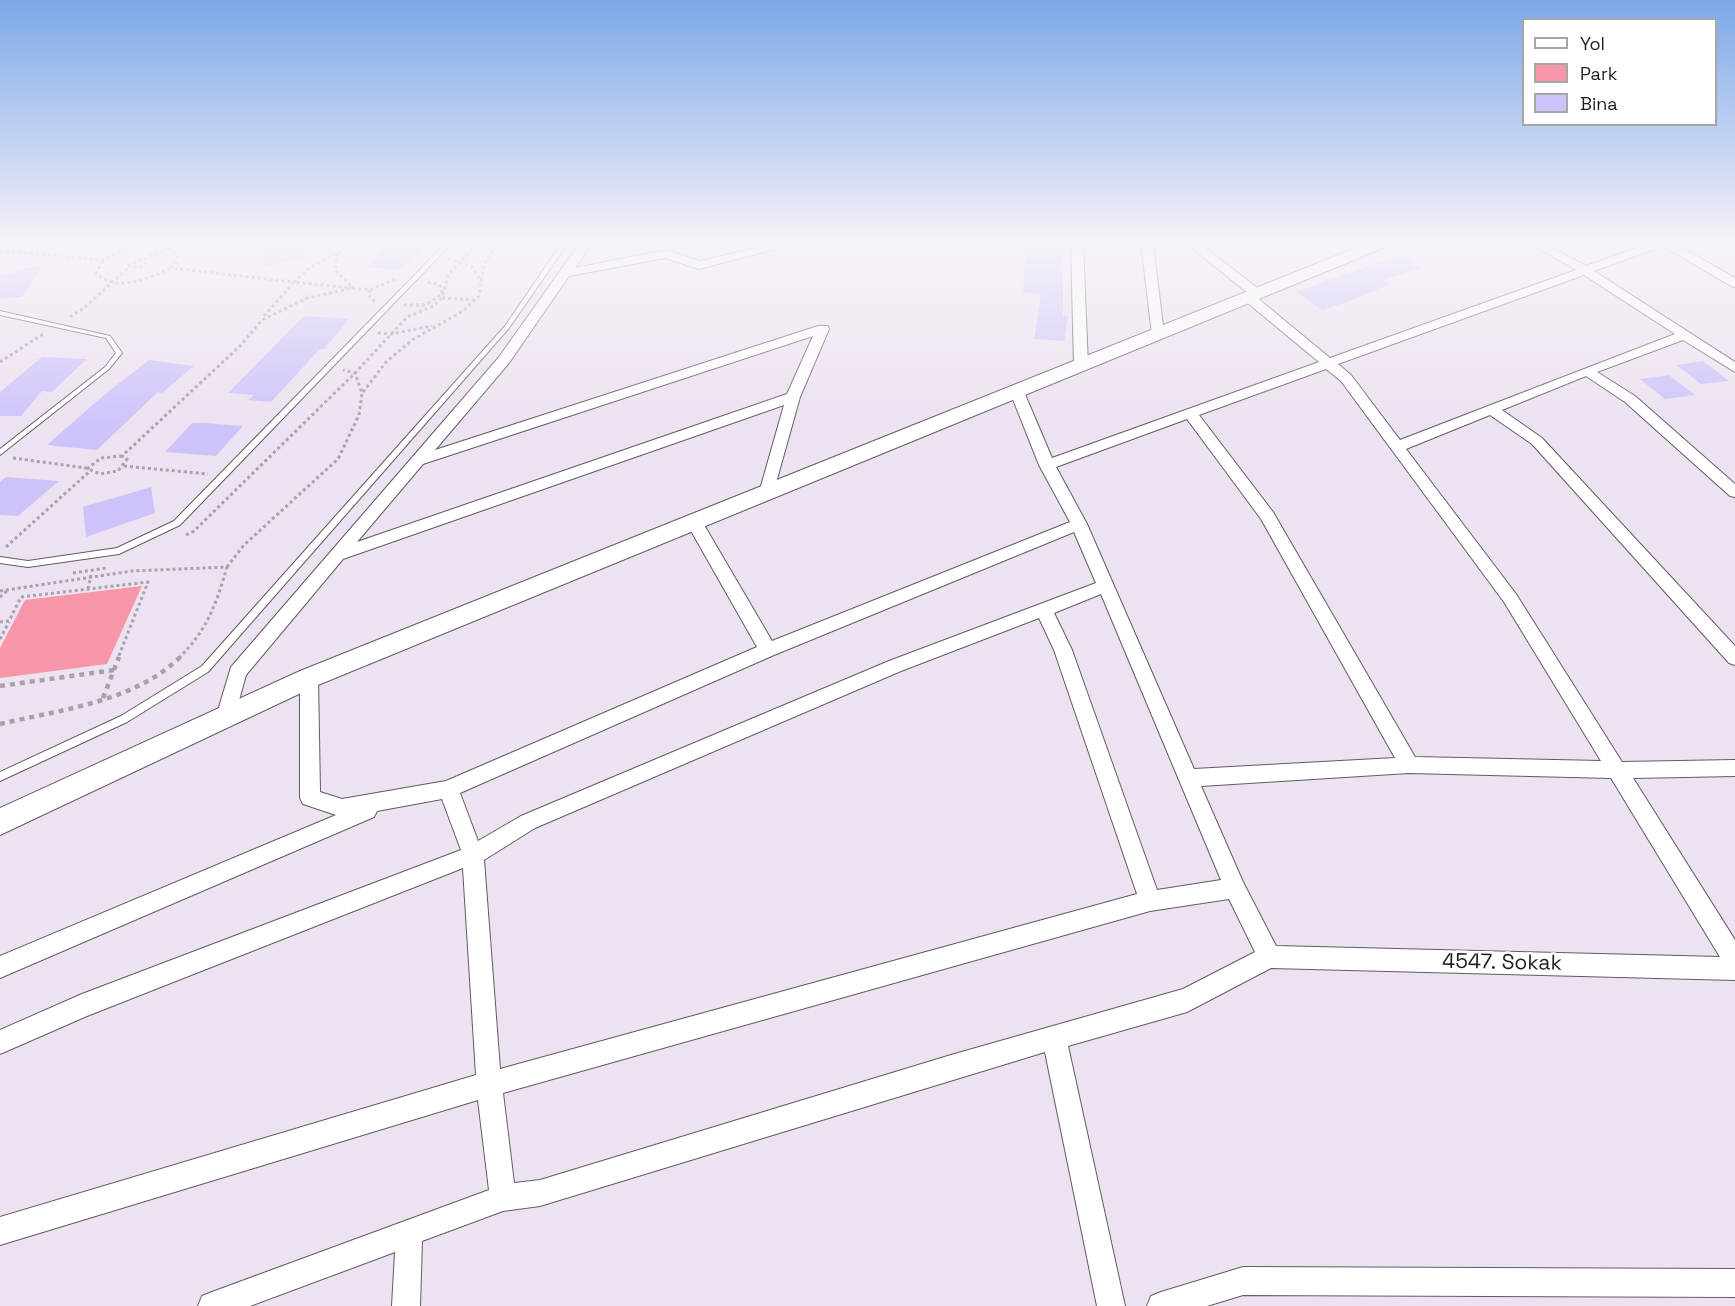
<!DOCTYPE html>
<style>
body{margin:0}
#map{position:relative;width:1735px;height:1306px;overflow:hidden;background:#ede2f0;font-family:"Space Grotesk",sans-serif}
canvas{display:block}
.legend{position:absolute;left:1522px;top:18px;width:195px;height:108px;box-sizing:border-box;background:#fff;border:2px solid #a6a5a7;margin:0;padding:8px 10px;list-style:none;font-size:18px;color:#201d22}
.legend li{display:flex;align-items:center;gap:12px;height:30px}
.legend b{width:30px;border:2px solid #a6a5a7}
</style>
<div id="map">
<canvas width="1735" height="1306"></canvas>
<ul class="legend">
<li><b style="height:8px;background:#fff"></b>Yol</li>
<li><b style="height:16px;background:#f795a9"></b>Park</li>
<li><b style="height:16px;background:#cdc3fa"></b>Bina</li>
</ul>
</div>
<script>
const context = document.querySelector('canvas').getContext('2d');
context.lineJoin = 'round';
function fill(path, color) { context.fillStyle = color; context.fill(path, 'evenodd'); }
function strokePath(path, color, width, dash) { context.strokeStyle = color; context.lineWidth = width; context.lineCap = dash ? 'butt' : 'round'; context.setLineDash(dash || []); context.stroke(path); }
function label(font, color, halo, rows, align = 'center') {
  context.font = font + ' "Space Grotesk",sans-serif'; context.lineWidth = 5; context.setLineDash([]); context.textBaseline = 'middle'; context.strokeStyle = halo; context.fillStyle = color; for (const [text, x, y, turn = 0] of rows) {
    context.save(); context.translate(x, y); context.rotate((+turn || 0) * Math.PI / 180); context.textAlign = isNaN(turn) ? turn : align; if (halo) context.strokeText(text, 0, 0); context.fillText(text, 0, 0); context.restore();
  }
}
const green = new Path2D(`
 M142,586L107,664L0,678V648L25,600Z`);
const building = new Path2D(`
 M263,243H303L305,259L265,266Z
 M1026,243H1063V315L1068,316L1064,341L1034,339L1041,294L1023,292Z
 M388,245L422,248L400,270L367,267Z
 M1400,255L1422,268L1383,280L1390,284L1347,302L1322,310L1296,292Z
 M42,266L22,297L0,299V275L15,274L18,269Z
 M304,316L349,319L324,349H320L271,402L248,400L254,395L228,393Z
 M42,357L87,359L52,392L42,391L21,416H0V392Z
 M149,360L194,366L162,393L158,392L97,450L47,445L104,395Z
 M1703,361L1729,381L1701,384L1676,365Z
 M1669,375L1695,395L1665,399L1640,379Z
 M192,423H204L243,426L216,456L165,452Z
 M6,477L59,481L18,516L0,515V482Z
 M151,487L155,513L86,537L83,507Z`);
const pathFar1 = new Path2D(`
 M0,251L104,260L119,251L150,244L163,245L177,253L178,261L171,268L294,282L311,267L354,243
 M145,258L148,261L141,267L126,266L181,243
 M448,259L471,266L482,282
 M103,261L96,273C117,293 148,279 171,268
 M370,290L368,295L375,302
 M442,298L473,300
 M404,305H425L441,295L442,288L438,284L427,282
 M264,316L294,282L353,288L335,270L338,251
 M70,317L84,308L129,267
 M378,333L391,334L432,326
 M0,362L43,334
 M363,392L386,362L412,340L463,311L479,296L484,265L496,243
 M13,458L86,468L100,474L118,471L127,459L122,456L240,346L262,320L307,298L353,288L370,290L395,279
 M124,466L208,474
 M87,469L101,458L122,456
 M186,535L194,531L355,373L407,317L433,306L442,298L448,275L478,243
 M6,547L90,471
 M227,567L244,545L338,459L359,415L362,393L355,373L343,370
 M73,573L107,568
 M88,589L91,575
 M0,591L132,571L227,567C216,605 207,630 179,658
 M0,597L8,590
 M0,622L9,621L21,597L148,582L118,658
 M0,639L9,622`);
const path = new Path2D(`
 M0,686L114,670
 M103,698L119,657
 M0,724C59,710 135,702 180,657`);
const service = new Path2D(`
 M446,243H452L180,525L119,554L28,567L0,563V557L28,561L117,548L174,521Z
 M562,243H568L509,328L208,672L127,722L0,781V772L121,716L202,666L505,326Z
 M0,311L110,336L122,353L109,369L0,455V449L105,367L116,353L106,338L0,315Z`);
const minor = new Path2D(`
 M580,243H592L575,268L666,250L700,261L778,243H798L699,269L665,258L569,276L509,363L435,450L818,326H828L829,329L800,397L772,497L767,498L759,493L784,405L343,559L246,675L233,722L226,725L219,722L216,717L231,667L499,357ZM813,336L787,394L357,542L423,464Z
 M1071,243H1083L1088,366L1081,370L1074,366Z
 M1141,243H1153L1164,334L1158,338L1152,334Z
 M1186,243H1199L1260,290V296H1255L1330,358L1576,270L1529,243H1543L1586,266L1650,243H1674L1735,278V287L1731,286L1663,246L1594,271L1735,362V372L1683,340L1597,372L1635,396L1735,484V497L1730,496L1625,402L1586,376L1502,410L1542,438L1735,646V665L1729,663L1532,444L1490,415L1406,449L1516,594L1622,762L1735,760V776L1633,778L1735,940V980L1271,968L1187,1012L1068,1046L1125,1306H1097L1045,1052L540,1206L503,1211L422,1241L420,1306H392L395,1252L250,1306H198L202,1296L212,1292L489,1190L478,1100L0,1245V1217L476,1075L463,868L87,1016L0,1054V1030L82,994L461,850L442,799L377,811L374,817L0,978V956L336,815L303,804L300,798V678L302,673L309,671L316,673L318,678L320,792L342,799L446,781L757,647L686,522L688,518H700L772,641L1070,522L1039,465L1010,392L1012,389L1017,388L1024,392L1052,458L1319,362L1244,300V294H1249ZM1584,275L1675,334L1400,440L1351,375L1338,364ZM1326,369L1341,381L1504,602L1601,761L1415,757L1273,512L1199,415ZM1187,419L1261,519L1395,758L1194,769L1087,524L1056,467ZM1074,532L1096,583L889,661L521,816L478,841L460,793L774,655ZM1101,594L1221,880L1157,890L1072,650L1054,613ZM1039,618L1054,650L1137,894L500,1069L484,860L535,828L901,671ZM1409,773L1611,778L1720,957L1276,946L1243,882L1201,786ZM1229,899L1255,952L1183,989L951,1055L540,1180L514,1183L503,1093L1150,911Z
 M1243,1267L1735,1269V1297L1243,1295L1207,1306H1147L1151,1296L1161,1292Z`);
const secondary = new Path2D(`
 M1368,243H1390L1388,246L318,685L0,835V808L300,671Z`);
const nearStreetnames = [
 ["4547. Sokak",1502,963,1]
];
fill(green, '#f795a9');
fill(building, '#cdc3fa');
strokePath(service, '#635a66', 2);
strokePath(minor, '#635a66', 2);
strokePath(secondary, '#635a66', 2);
strokePath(pathFar1, '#a8a0ab', 3, [3, 3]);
strokePath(path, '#a8a0ab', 4.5, [5, 5]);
fill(service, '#fff');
fill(minor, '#fff');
fill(secondary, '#fff');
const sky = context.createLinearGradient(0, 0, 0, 426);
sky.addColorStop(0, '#7ba8e8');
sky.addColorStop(0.57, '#f7f2f8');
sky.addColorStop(1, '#f7f2f800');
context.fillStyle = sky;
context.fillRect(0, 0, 1735, 426);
label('21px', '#201d22', '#fff', nearStreetnames);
</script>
